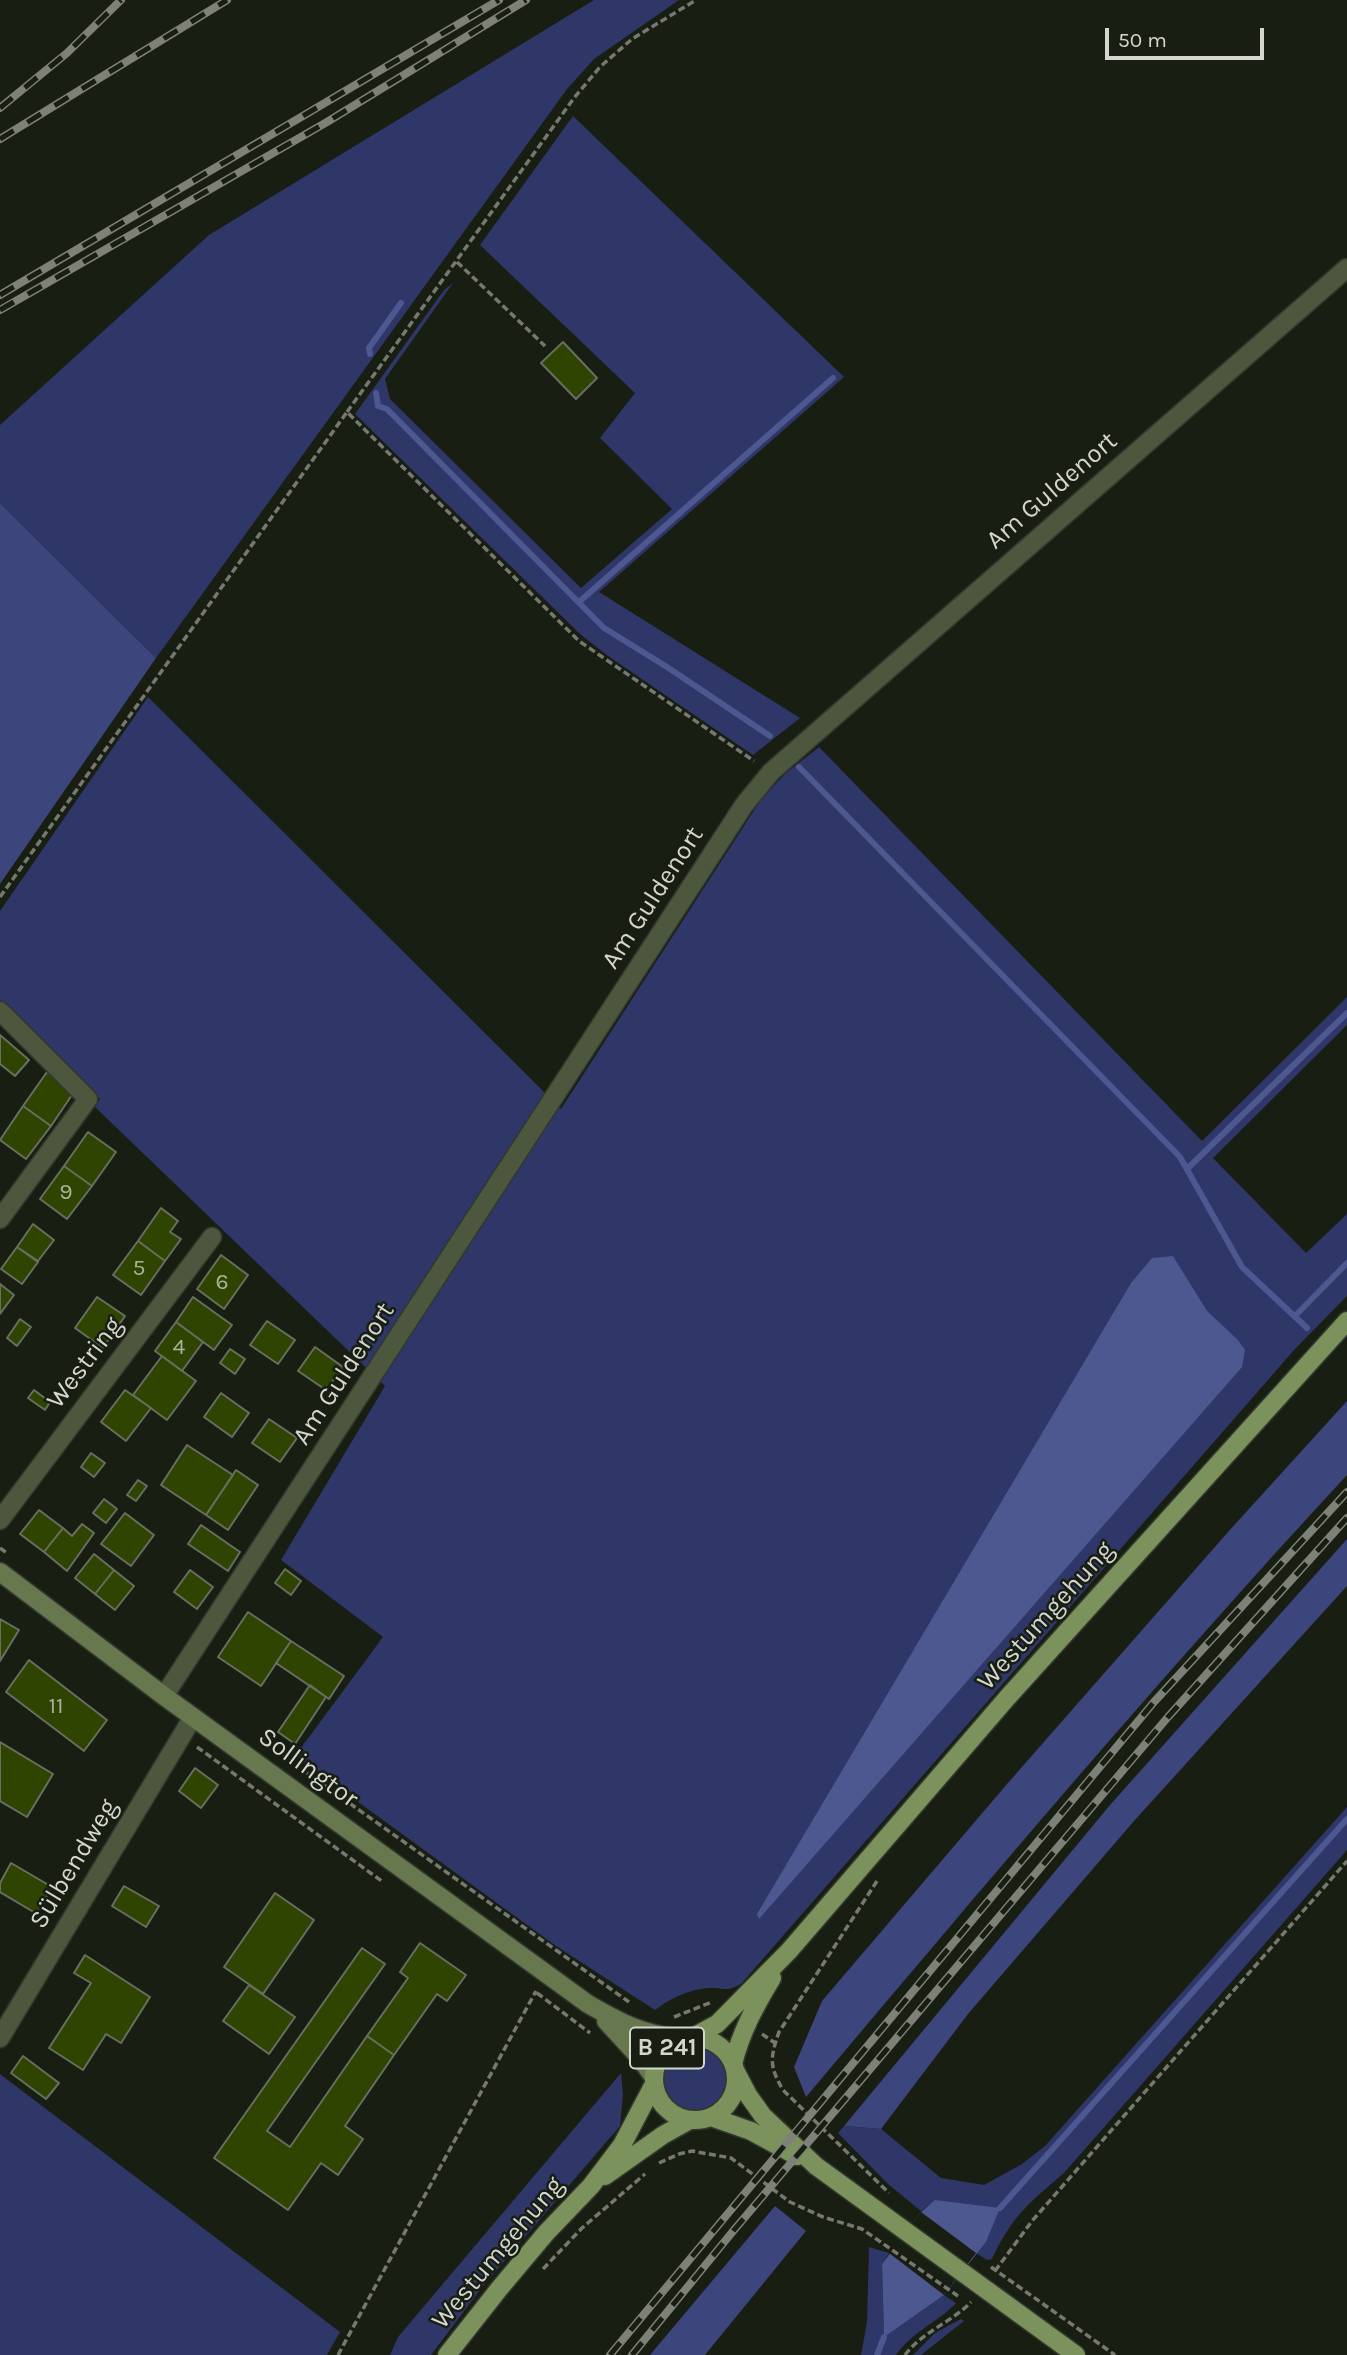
<!DOCTYPE html>
<meta charset="utf-8">
<style>
body{margin:0}
#map{position:relative;width:1347px;height:2355px;overflow:hidden;background:#191e13;font-family:Karla,sans-serif}
canvas{display:block}
.scale{position:absolute;left:1105px;top:28px;width:159px;height:32px;box-sizing:border-box;border:4px solid #d4d7cf;border-top:0;padding-left:9px;font-size:21px;line-height:24px;white-space:nowrap;color:#d4d7cf;-webkit-text-stroke:5px #191e13;paint-order:stroke}
</style>
<div id="map">
<canvas width="1347" height="2355"></canvas>
<div class="scale">50 m</div>
</div>
<script>
const context = document.querySelector('canvas').getContext('2d');
context.lineJoin = 'round';
function fill(path, color) { context.fillStyle = color; context.fill(path, 'evenodd'); }
function strokePath(path, color, width, dash) { context.strokeStyle = color; context.lineWidth = width; context.lineCap = dash ? 'butt' : 'round'; context.setLineDash(dash || []); context.stroke(path); }
function label(font, color, halo, rows, align = 'center') {
  context.font = font + ' Karla,sans-serif'; context.lineWidth = 5; context.setLineDash([]); context.textBaseline = 'middle'; context.strokeStyle = halo; context.fillStyle = color; for (const [text, x, y, turn = 0] of rows) {
    context.save(); context.translate(x, y); context.rotate((+turn || 0) * Math.PI / 180); context.textAlign = isNaN(turn) ? turn : align; if (halo) context.strokeText(text, 0, 0); context.fillText(text, 0, 0); context.restore();
  }
}
const green = new Path2D(`
 M594,0H679L594,59L567,89L156,658L0,503V425L209,235Z
 M573,116L844,377L599,592L800,718L753,755L608,656L580,634L355,414L444,290L453,283L385,379L390,399L581,588L672,509L600,438L635,393L480,245Z
 M148,697L561,1109L762,798L786,773L819,747L1202,1141L1347,997V1025L1213,1158L1306,1253L1347,1214V1296L1295,1349L741,1984C725,1993 724,1987 708,1988C688,1990 671,1998 655,2010L556,1946L295,1756L383,1637L281,1560L385,1386L95,1107L100,1099L0,1000V911Z
 M1347,1807V1850L1064,2173C1029,2203 1012,2216 992,2259L987,2260L976,2253L986,2242L936,2200L921,2211L888,2184L838,2133L844,2126L881,2129L941,2178L984,2185L1022,2164L1045,2146Z
 M664 2079a31 31 0 1 1 62 0a31 31 0 1 1-62 0Z
 M621,2073L623,2095L620,2126L483,2286L431,2355H390L398,2337Z
 M0,2074L340,2332L327,2355H0Z
 M869,2247L889,2253L882,2264L884,2336L944,2295L956,2303C938,2322 912,2332 896,2355H861L867,2322Z
 M961,2319L964,2321L921,2355H913L935,2333Z`);
const forest = new Path2D(`
 M0,503L156,658L0,884Z
 M1347,1401V1475C1160,1677 983,1887 806,2097L794,2067L822,2001L1007,1784L1228,1532Z
 M1347,1539V1586L1134,1821L968,2014L881,2129L844,2126L1110,1805Z
 M775,2206L806,2231L705,2355H650Z`);
const water = new Path2D(`
 M1173,1256L1207,1311L1238,1340L1245,1350L1242,1367L759,1919L757,1914L1131,1283L1152,1258Z
 M935,2200L1000,2208L986,2242L944,2295L884,2337L882,2264L921,2212Z`);
const pier = new Path2D(`
 M921,2212L976,2253L944,2295L889,2253Z`);
const stream = new Path2D(`
 M370,354L369,348L401,303
 M376,393L378,406L387,409L604,628L667,667L770,736
 M579,602L833,378
 M799,767L1180,1157L1242,1267L1307,1328
 M1187,1169L1347,1013
 M1295,1316L1347,1263
 M1000,2208L1347,1819
 M877,2355L884,2337`);
const building = new Path2D(`
 M563,342L597,378L576,399L541,363Z
 M0,1035L29,1060L15,1076L0,1064Z
 M47,1072L74,1092L51,1126L23,1106Z
 M23,1106L51,1126L26,1159L0,1140Z
 M88,1132L116,1152L92,1186L64,1166Z
 M64,1166L92,1186L67,1219L40,1199Z
 M161,1208L178,1221L170,1232L181,1239L165,1261L138,1241Z
 M33,1224L54,1240L38,1261L17,1247Z
 M138,1241L165,1261L141,1295L113,1275Z
 M17,1247L38,1262L22,1284L1,1269Z
 M221,1255L248,1275L224,1309L197,1289Z
 M0,1284L14,1295L0,1314Z
 M97,1297L125,1316L103,1348L75,1328Z
 M193,1297L232,1325L214,1350L176,1322Z
 M20,1319L31,1327L17,1346L7,1338Z
 M267,1321L295,1340L278,1364L250,1345Z
 M176,1322L203,1342L182,1371L155,1351Z
 M315,1347L343,1367L326,1390L298,1371Z
 M230,1349L245,1359L235,1374L220,1363Z
 M162,1356L196,1381L167,1420L133,1395Z
 M34,1390L50,1402L45,1410L28,1398Z
 M125,1390L151,1408L126,1441L101,1422Z
 M221,1393L249,1413L232,1437L204,1417Z
 M269,1419L297,1438L280,1462L252,1443Z
 M187,1445L233,1475L206,1515L161,1485Z
 M91,1453L105,1463L94,1477L81,1467Z
 M236,1470L258,1485L228,1530L206,1515Z
 M138,1480L147,1486L136,1501L127,1495Z
 M104,1499L117,1509L106,1523L93,1513Z
 M39,1510L63,1528L44,1552L20,1534Z
 M125,1513L154,1535L131,1566L101,1544Z
 M82,1524L94,1533L67,1571L44,1552L63,1528L72,1536Z
 M201,1525L240,1552L228,1571L188,1544Z
 M94,1554L114,1570L95,1594L75,1578Z
 M285,1569L301,1581L291,1595L275,1583Z
 M114,1570L134,1586L115,1610L95,1594Z
 M190,1570L213,1587L197,1609L174,1592Z
 M248,1612L291,1641L261,1686L218,1657Z
 M0,1619L19,1630L0,1661Z
 M291,1641L344,1676L329,1699L276,1663Z
 M29,1660L107,1720L84,1751L6,1692Z
 M310,1685L326,1697L295,1744L278,1732Z
 M0,1742L53,1774L27,1817L0,1801Z
 M195,1768L218,1785L201,1808L179,1791Z
 M11,1863L52,1887L37,1914L0,1892V1883Z
 M124,1886L159,1906L146,1927L112,1906Z
 M275,1893L314,1920L263,1994L224,1967Z
 M420,1943L466,1975L447,2001L437,1994L394,2055L367,2036L408,1978L400,1972Z
 M362,1948L385,1964L267,2131L290,2147L367,2036L394,2055L345,2126L363,2139L338,2175L321,2163L288,2210L214,2158Z
 M85,1955L150,1997L121,2043L106,2034L83,2070L49,2048L91,1983L74,1973Z
 M249,1985L295,2017L269,2054L223,2021Z
 M23,2056L59,2083L46,2099L11,2073Z`);
const path = new Path2D(`
 M457,262L545,346
 M347,412L574,98L600,67L632,39L696,0
 M0,897L347,412L579,641L754,761
 M0,1548L7,1553
 M197,1747L383,1882
 M307,1773L629,2002
 M877,1881L779,2032C770,2058 769,2066 783,2090L889,2193
 M537,1993L590,2033
 M674,2017L712,2002
 M762,2034L775,2043
 M659,2163L679,2154L692,2151L731,2158L790,2202L823,2217L862,2229L958,2296
 M991,2267L1115,2355
 M543,2269L582,2228L645,2174
 M995,2271L1032,2221L1347,1861
 M338,2355L536,1991
 M905,2355C922,2332 952,2322 971,2302`);
const street = new Path2D(`
 M0,1011L88,1099L0,1219
 M0,1520L212,1237
 M164,1696L744,805L771,772L1347,268
 M0,2038L193,1717`);
const secondary = new Path2D(`
 M0,1572L164,1696L588,2004C623,2024 640,2033 681,2039
 M606,2021L640,2058L653,2076`);
const primary = new Path2D(`
 M693,2037L717,2024L789,1951L1007,1698L1347,1321
 M654 2079a41 41 0 1 1 82 0a41 41 0 1 1-82 0Z
 M733,2064C741,2032 755,2006 772,1978
 M735,2070L748,2095L763,2116L816,2166L1076,2355
 M711,2117L751,2131L797,2156
 M605,2176L663,2135L690,2120
 M447,2355L499,2289L546,2233L591,2186L622,2145L654,2084`);
const rail = new Path2D(`
 M0,108L67,53L121,0
 M0,139L227,0
 M0,295L499,0
 M0,310L327,122L526,0
 M610,2355L1154,1702L1347,1492
 M632,2355L734,2230L1168,1717L1347,1518`);
const numberNames = [
 ["9",66,1192],
 ["5",139,1268],
 ["6",222,1282],
 ["4",179,1347],
 ["11",56,1706]
];
const shields = [
 [667,2048,74]
];
const shieldNames = [
 ["B 241",667,2048]
];
const streetNames = [
 ["Am Guldenort",1052,491,-41],
 ["Am Guldenort",653,898,-57],
 ["Westring",85,1363,-53],
 ["Am Guldenort",344,1374,-57],
 ["Westumgehung",1046,1616,-48],
 ["Sollingtor",308,1768,36],
 ["Sülbendweg",74,1864,-59],
 ["Westumgehung",498,2253,-50]
];
fill(green, '#2f3668');
fill(forest, '#3c457c');
fill(water, '#4d5790');
fill(pier, '#191e13');
strokePath(stream, '#4d5790', 6);
fill(building, '#2f4400');
strokePath(building, '#686e61', 2);
strokePath(street, '#33382d', 21);
strokePath(secondary, '#33382d', 21);
strokePath(primary, '#33382d', 21);
strokePath(path, '#757970', 3.5, [7, 3.5]);
strokePath(street, '#4c573e', 18);
strokePath(secondary, '#67784f', 18);
strokePath(primary, '#7c925d', 18);
strokePath(rail, '#7d8178', 8);
strokePath(rail, '#191e13', 5, [16]);
label('23px', '#abb29b', null, numberNames);
for (const [x, y, w] of shields) { const box = new Path2D(); box.roundRect(x - w / 2, y - 20.5, w, 41, 5); context.fillStyle = '#191e13'; context.fill(box); strokePath(box, '#d4d7cf', 2); }
label('bold 24px', '#d4d7cf', null, shieldNames);
label('26px', '#d4d7cf', '#191e13', streetNames);
</script>
